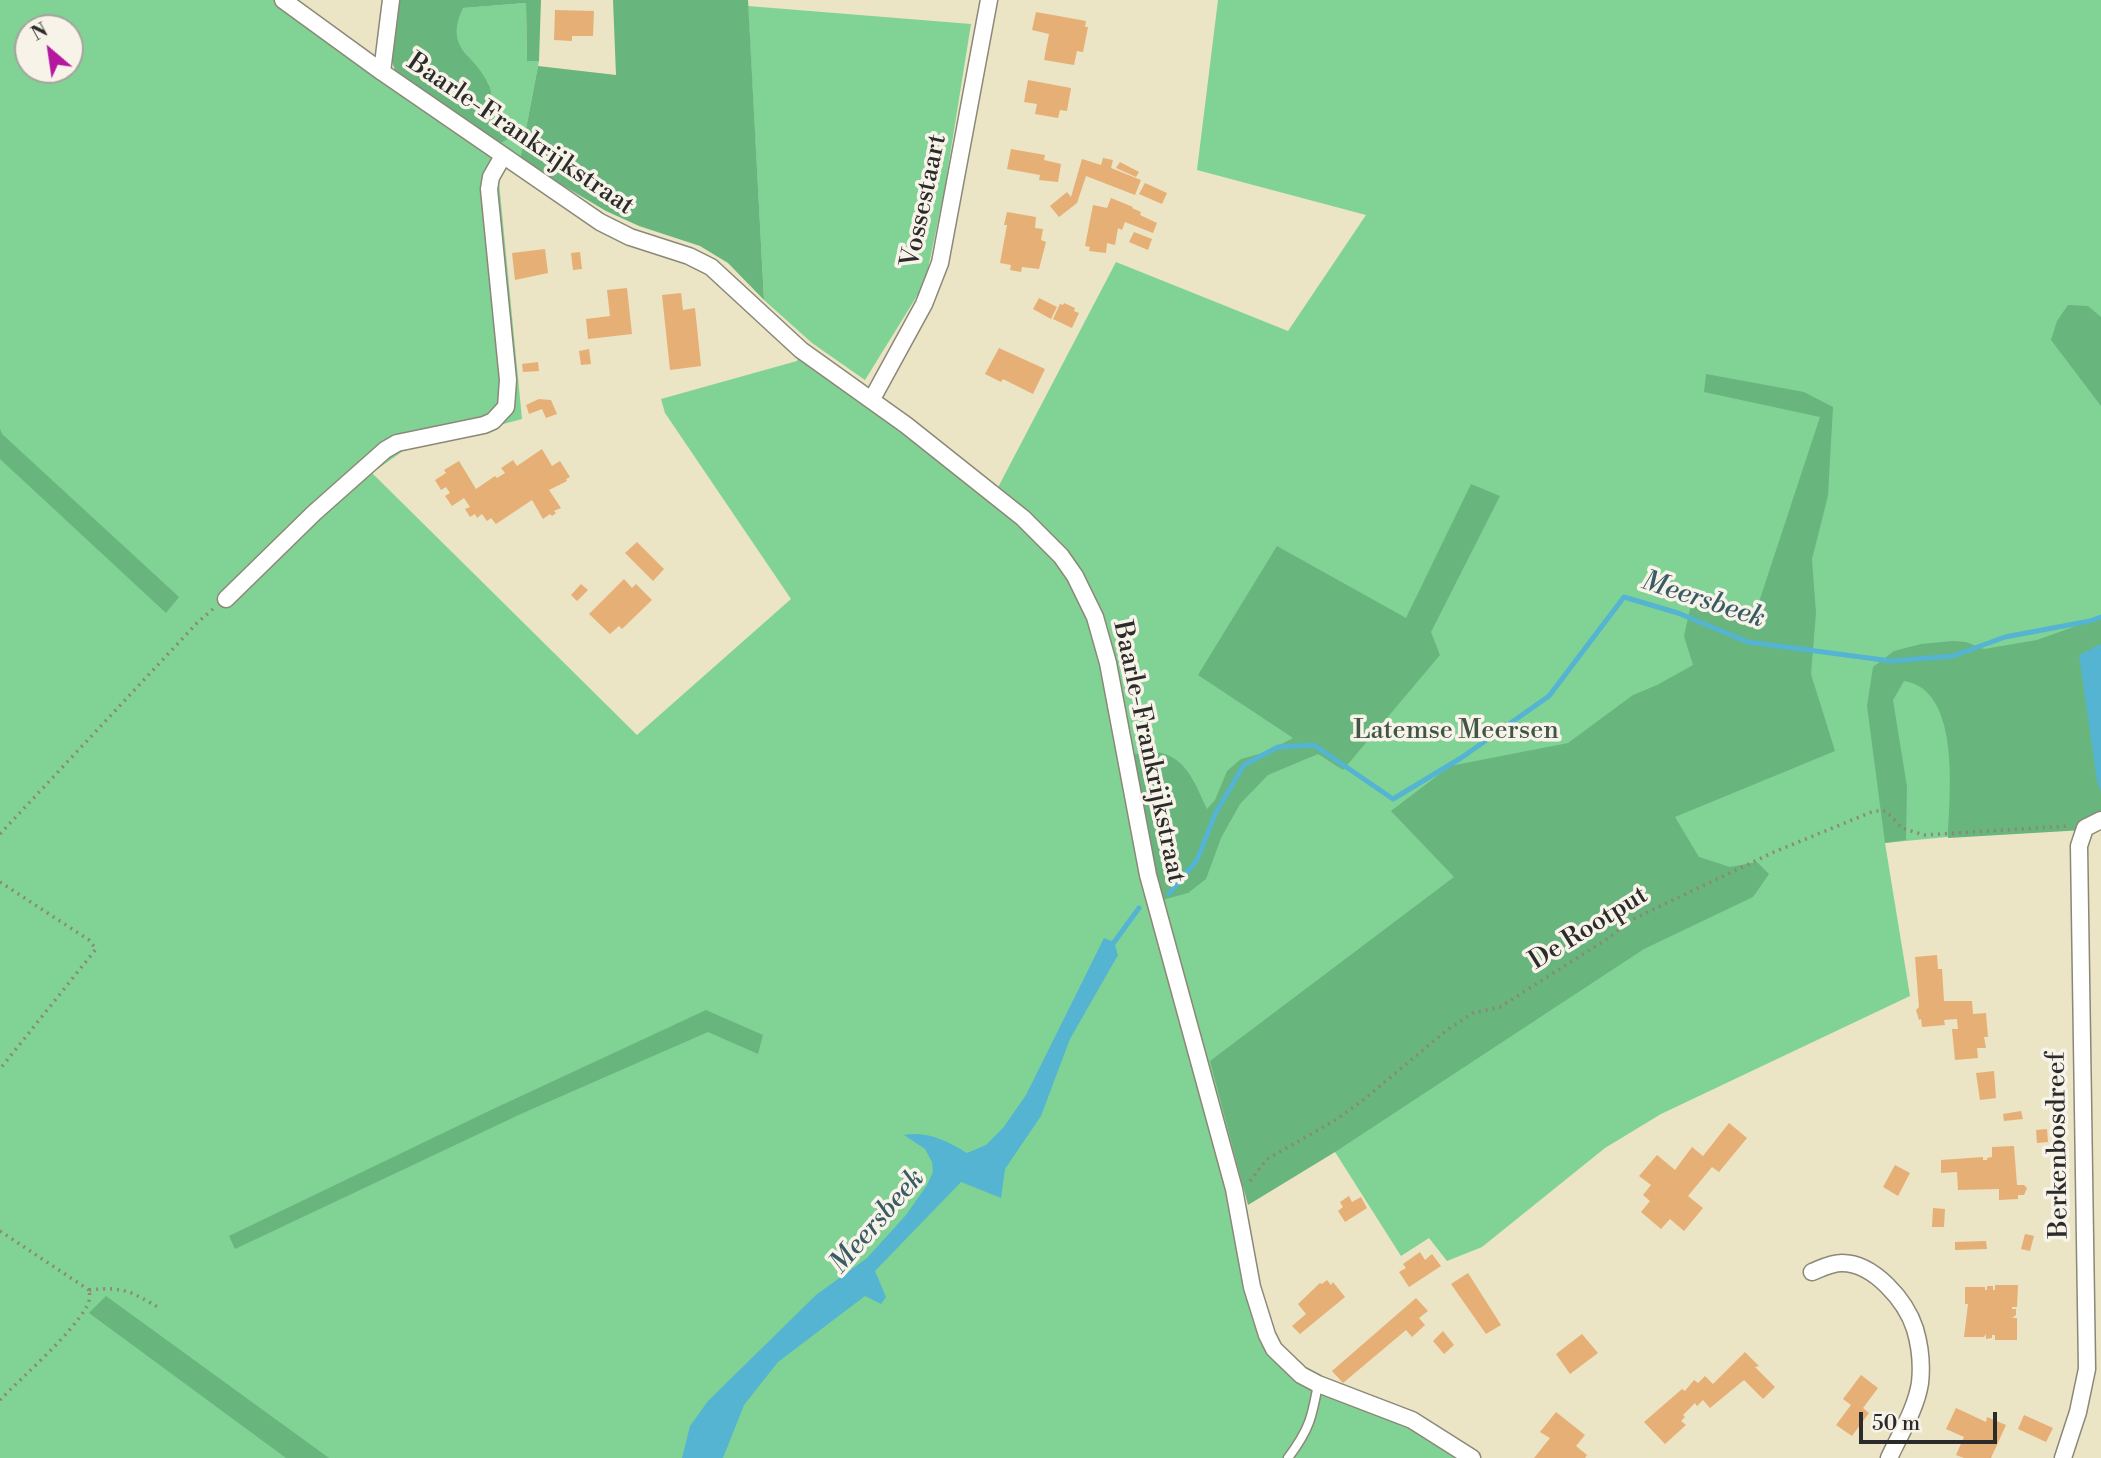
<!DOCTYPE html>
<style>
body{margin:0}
#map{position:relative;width:2101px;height:1458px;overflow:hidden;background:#ebe4c5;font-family:"Libre Bodoni",serif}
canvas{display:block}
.north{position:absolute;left:14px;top:14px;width:70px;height:70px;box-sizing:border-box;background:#f7f3e8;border:2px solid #a5a39c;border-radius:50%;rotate:331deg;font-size:19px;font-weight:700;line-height:28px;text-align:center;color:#2b2b2b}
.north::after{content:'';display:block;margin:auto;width:24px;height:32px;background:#b5179e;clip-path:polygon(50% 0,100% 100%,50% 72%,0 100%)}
.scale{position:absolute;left:1859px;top:1412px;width:138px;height:32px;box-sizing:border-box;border:4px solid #2b2b2b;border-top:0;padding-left:9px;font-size:21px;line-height:24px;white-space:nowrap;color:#2b2b2b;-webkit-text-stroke:5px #f7f3e8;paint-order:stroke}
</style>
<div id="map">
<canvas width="2101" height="1458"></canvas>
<div class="north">N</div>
<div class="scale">50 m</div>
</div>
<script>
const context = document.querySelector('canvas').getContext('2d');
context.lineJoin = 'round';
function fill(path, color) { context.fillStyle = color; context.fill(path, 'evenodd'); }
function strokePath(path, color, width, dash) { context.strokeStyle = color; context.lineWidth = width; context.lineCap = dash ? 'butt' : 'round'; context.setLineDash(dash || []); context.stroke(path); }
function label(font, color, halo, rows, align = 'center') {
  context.font = font + ' "Libre Bodoni",serif'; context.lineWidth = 7; context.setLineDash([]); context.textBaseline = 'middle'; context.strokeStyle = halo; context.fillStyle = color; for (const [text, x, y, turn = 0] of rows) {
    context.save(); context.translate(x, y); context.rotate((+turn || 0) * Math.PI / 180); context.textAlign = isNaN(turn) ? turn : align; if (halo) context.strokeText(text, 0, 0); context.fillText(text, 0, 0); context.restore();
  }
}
const green = new Path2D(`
 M0,0H275L500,160L499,182L522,419L403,451L372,473L637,735L791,599L665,413L661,399L797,361L801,350L994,495L1116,262L1288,331L1366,215L1197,170L1218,0H2101V822L1885,843L1910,996L1661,1114L1605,1148L1482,1247L1447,1261L1429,1238L1401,1256L1335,1152L1234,1189L1252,1287L1287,1363L1386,1409L1472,1458H0ZM28,28H70V70H28Z
 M526,3L527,60L539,61L538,66L520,160L497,145L507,128L494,104L489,84L457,42L455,25L462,8Z
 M748,6L971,24L944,193L925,283L865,380L812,343L764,300Z`);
const forest = new Path2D(`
 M400,0H541L539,61H527L526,3L463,8C444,49 472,51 488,83C492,89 491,97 494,104C499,116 507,125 508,139L497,145L395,70L391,59Z
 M613,0H748L764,300L728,263L700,246L639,226L606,211L520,160L538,66L616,75Z
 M2068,305L2088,306L2101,317V406L2051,340L2057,321Z
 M1706,374L1804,392L1833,407L1828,496L1812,559L1816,613L1811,674L1835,751L1675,817L1699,857L1730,867L1757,862L1769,874L1753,897L1644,949L1335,1152L1248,1205L1210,1061L1454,877L1391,811L1450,766L1568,743L1633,695L1657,685L1693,665L1684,636L1692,600L1754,617L1820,417L1704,392Z
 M0,429L2,434L179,597L166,613L0,459Z
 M1471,484L1500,496L1431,632L1440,655L1343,770L1318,754L1268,775L1240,804L1221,838L1206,879L1188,893L1162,900L1133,754C1142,754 1154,751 1162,753C1189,761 1196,787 1207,809L1215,800L1227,771L1241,759L1266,752L1293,738L1198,675L1277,546L1406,618Z
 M2101,617V829L1948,838C1949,796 1962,690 1904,681L1893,700L1907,787L1906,840L1885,843L1867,706L1873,667L1894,651L1921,644L1953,641L1966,642L1984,649L2037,640Z
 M706,1010L763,1035L758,1054L708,1032L523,1113L235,1249L229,1236L491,1110Z
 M106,1296L329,1458H286L89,1313Z`);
const water = new Path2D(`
 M2101,644V792L2097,781L2079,655Z
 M1104,938L1114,942L1118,955L1070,1039L1041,1116L1005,1169L1001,1198L961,1182L875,1271L886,1297L881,1304L865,1296L778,1362L744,1405L723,1458H682L690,1426L708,1401L816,1295L867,1258L906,1215L927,1185L933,1172L932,1162L925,1149L904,1135C928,1131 947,1141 967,1153L986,1145L1003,1128L1026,1095Z`);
const stream = new Path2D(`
 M1169,894L1197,860L1216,812L1244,765L1278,747L1314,745L1393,799L1461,758L1549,696L1624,597L1678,613L1748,642L1891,661L1953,656L2005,637L2090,621L2101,617
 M1112,945L1139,908`);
const building = new Path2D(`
 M555,10L594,11L593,36H572V41L554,40Z
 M1036,12L1086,21L1085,27H1088L1083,52L1077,51L1074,65L1044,60L1049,34L1032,30Z
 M1028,80L1071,88L1067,111L1060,110L1058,118L1035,114L1037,104L1024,102Z
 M1011,149L1045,155L1044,160L1061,164L1058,182L1039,180L1040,175L1007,169Z
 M1103,158L1113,160L1111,168L1141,180L1135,195L1086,176L1077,203L1059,217L1050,206L1067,192L1071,197L1082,159L1101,165Z
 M1120,162L1139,172L1136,177L1116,168Z
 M1145,183L1167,193L1162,204L1139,194Z
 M1111,198L1133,207L1132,208L1141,212L1140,215L1157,223L1153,233L1125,222L1122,230L1118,228L1115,245L1107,243L1106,253L1089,251L1090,247L1085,246L1093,205L1107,208Z
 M1007,212L1036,217L1035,228L1043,229L1041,240L1046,242L1039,269L1022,267L1021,272L1010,270L1011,265L1000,263L1007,225H1004Z
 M1134,232L1152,239L1148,250L1129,242Z
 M545,249L548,273L515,280L512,253Z
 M580,252L582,269L573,270L571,253Z
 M627,288L632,334L588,339L586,319L610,316L607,290Z
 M681,293L683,310L695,308L701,366L670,370L662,295Z
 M1039,298L1057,307L1051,319L1033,309Z
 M1064,303L1075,308L1074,311L1079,313L1072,328L1053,319L1060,304L1063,305Z
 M999,348L1045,369L1033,394L1003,379L1001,382L985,374Z
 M589,349L591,364L581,365L579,351Z
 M538,362L539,371L523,372L522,364Z
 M539,399L551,400L557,414L546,418L542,409L529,414L526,405Z
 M542,449L552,466L560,461L570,477L566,479L567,481L549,490L561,508L554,511L556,513L552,516L550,514L543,519L532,500L496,524L491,518L487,521L482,514L477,518L475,514L470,517L465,509L470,507L464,498L452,506L445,496L450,493L446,487L441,490L435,480L446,473L444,470L459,461L476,489L495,476L497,478L505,473L501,468L513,460L517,466Z
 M637,542L664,569L653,581L625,553Z
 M624,579L632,588L636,584L652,600L622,629L619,626L610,634L589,614Z
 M581,584L588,590L577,601L571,595Z
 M1937,955L1938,969H1942L1944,1001H1972L1973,1014L1986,1013L1988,1037H1984L1986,1048H1977L1978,1058L1955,1060L1952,1029H1958L1957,1019L1944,1020L1945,1025L1922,1027L1921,1019L1919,1020L1916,1010L1919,1007L1915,957Z
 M1994,1071L1996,1098L1980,1100L1976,1073Z
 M2021,1111L2023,1119L2004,1121L2003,1114Z
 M1729,1123L1747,1138L1719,1172L1712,1167L1688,1196L1703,1208L1684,1231L1670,1219L1661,1229L1641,1212L1650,1201L1643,1195L1651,1185L1639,1176L1657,1155L1675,1170L1692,1147L1703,1156Z
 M2047,1129L2048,1142L2037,1143L2036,1130Z
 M2014,1146L2017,1185H2024L2027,1188L2024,1195H2018V1199L1999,1200V1189L1958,1190L1957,1172L1941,1173V1160L1983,1157V1160H1987V1158L1992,1157V1147Z
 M1895,1165L1910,1173L1898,1196L1883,1187Z
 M1349,1196L1352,1202L1361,1197L1367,1208L1345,1222L1338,1211L1343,1207L1340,1202Z
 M1933,1208L1945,1209L1944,1227H1932Z
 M2025,1234L2034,1236L2030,1251L2021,1249Z
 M1986,1241L1987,1249L1955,1250V1242Z
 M1420,1252L1425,1260L1432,1254L1441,1266L1409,1287L1399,1272L1406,1268L1403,1264Z
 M1468,1273L1501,1325L1486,1334L1451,1284Z
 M1327,1280L1331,1285L1333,1282L1345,1297L1300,1334L1292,1326L1306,1314L1298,1304L1320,1283L1322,1284Z
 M1995,1285H2018L2017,1307H2012V1309H2016V1315L2012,1318H2017V1340H1995V1335H1992V1338L1986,1339V1334L1984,1337H1964L1968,1304H1965V1287H1985V1290H1987V1286H1993V1290H1995Z
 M1416,1298L1428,1311L1419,1318L1425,1325L1412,1337L1406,1330L1343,1383L1332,1371Z
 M1443,1331L1454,1345L1444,1354L1433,1341Z
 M1582,1334L1598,1353L1570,1374L1556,1354Z
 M1745,1352L1759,1366L1755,1367L1775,1387L1763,1399L1744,1380L1710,1408L1703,1400L1697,1406L1695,1403L1683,1415L1685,1417L1681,1421L1686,1425L1665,1444L1644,1422L1682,1389L1685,1391L1694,1380L1698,1383L1705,1376L1713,1384Z
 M1861,1375L1878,1388L1863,1408L1869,1413L1852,1436L1836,1425L1851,1405L1843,1399Z
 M1956,1408L1986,1422L1987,1417L2006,1425L1991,1458H1964L1956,1455L1964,1437L1946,1429Z
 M1556,1412L1585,1435L1576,1446L1587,1455L1585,1458H1534L1550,1438L1540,1432Z
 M2024,1415L2053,1428L2046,1442L2018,1429Z`);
const path = new Path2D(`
 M0,834L197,623L213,609
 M0,882L89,940L96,949L0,1069
 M1250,1181L1267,1159L1334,1121L1362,1101L1447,1030L1473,1013L1500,1007L1610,937L1629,921L1774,852L1874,811H1886L1902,828L1924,835L2069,826
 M0,1231L89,1290
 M89,1290C124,1286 132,1292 161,1309
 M0,1400C24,1375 71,1335 87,1306C90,1300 90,1296 89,1290`);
const lane = new Path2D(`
 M1288,1458C1309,1430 1312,1418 1318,1384`);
const street = new Path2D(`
 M283,0L382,72L600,222L630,237L689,256L711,267L801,350L906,425L1023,518L1061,556L1075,576L1095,617L1108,663L1148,875L1234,1189L1252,1287L1267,1335L1274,1349L1301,1375L1318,1384L1412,1420L1472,1458
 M382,72L391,0
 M872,399L924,304L940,263L989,0
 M226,599L314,513L385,450L397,443L484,425L493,421L506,407L508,380L489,189L491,177L503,156
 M1812,1272C1822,1268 1831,1263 1842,1263C1874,1263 1906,1301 1915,1329C1920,1346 1922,1365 1920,1383C1916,1409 1900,1434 1889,1458
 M2063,1458L2078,1412L2087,1369L2079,846L2085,828L2101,820`);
const streetNames = [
 ["Baarle-Frankrijkstraat",520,135,34],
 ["Vossestaart",925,201,-78],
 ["Baarle-Frankrijkstraat",1148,752,78],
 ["De Rootput",1589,929,-32],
 ["Berkenbosdreef",2059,1145,-91]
];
const parkNames = [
 ["Latemse Meersen",1456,732]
];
const waterNames = [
 ["Meersbeek",1703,601,18],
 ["Meersbeek",878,1222,-49]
];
fill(green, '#81d395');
fill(forest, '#68b57e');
fill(water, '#54b4d2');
strokePath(stream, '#54b4d2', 5);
fill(building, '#e6af76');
strokePath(lane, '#8b8878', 11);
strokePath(street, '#8b8878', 19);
strokePath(path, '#8b8878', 3.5, [2, 5]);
strokePath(lane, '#fff', 8);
strokePath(street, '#fff', 16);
label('26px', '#2b2b2b', '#f7f3e8', streetNames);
label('26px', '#405546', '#f7f3e8', parkNames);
label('italic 28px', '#395b65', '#f7f3e8', waterNames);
</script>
